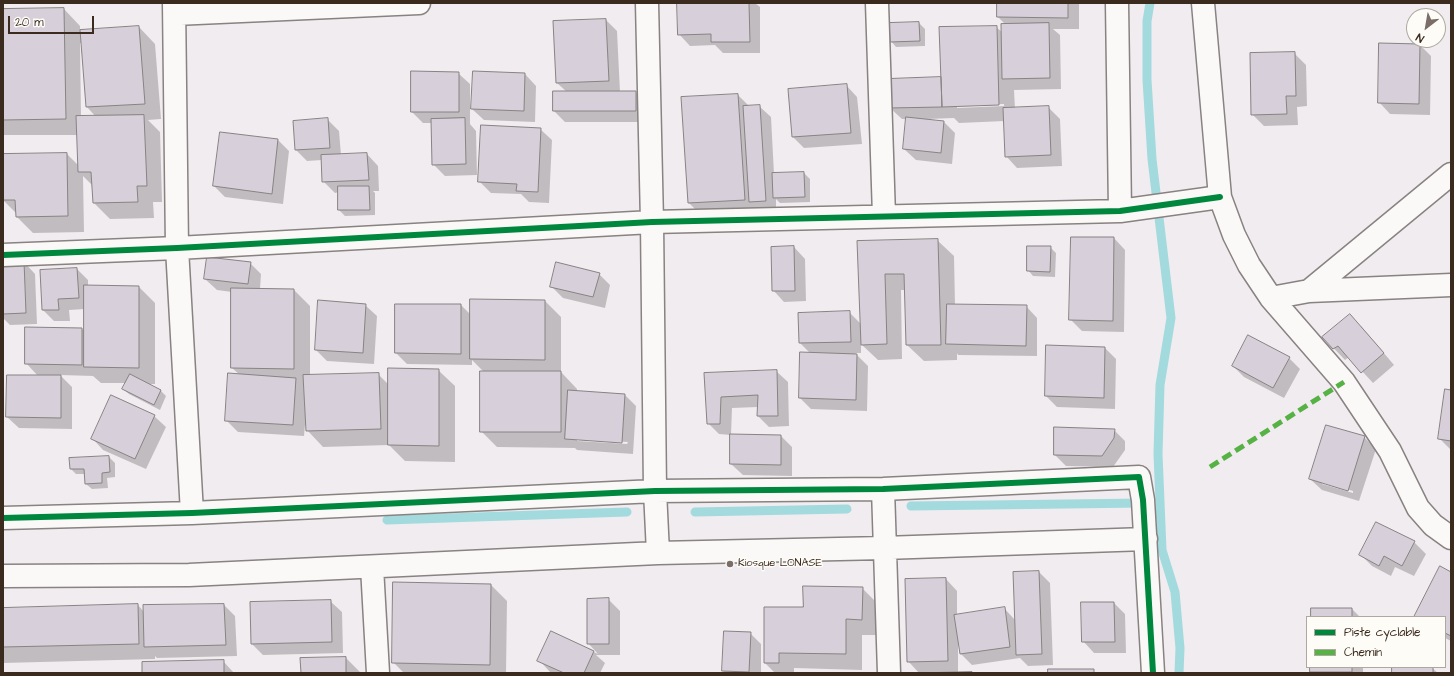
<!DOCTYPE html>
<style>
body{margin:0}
#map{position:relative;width:1454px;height:676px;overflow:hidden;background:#f1ecf0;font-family:"Architects Daughter",sans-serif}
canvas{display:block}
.frame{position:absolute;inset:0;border:4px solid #3b2a1e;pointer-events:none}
.legend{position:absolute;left:1306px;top:616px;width:140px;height:52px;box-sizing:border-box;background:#fdfcf7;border:1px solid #afa8a0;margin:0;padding:5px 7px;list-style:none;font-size:12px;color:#3b2a1e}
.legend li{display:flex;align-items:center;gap:8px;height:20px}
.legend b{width:20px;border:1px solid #afa8a0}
.north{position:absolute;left:1406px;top:8px;width:40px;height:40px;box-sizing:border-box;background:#fdfcf7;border:1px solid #afa8a0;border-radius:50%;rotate:211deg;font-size:11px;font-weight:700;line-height:16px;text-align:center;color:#3b2a1e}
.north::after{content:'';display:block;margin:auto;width:14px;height:18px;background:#7b6e68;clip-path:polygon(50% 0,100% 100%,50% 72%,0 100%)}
.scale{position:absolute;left:8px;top:16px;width:86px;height:18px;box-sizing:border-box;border:2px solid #3b2a1e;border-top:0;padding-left:5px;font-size:12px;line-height:14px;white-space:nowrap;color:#3b2a1e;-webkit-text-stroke:3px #fdfcf7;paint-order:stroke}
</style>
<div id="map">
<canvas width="1454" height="676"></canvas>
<div class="frame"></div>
<ul class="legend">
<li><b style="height:5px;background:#00873e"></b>Piste cyclable</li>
<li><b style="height:5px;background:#57b245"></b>Chemin</li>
</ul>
<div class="north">N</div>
<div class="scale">20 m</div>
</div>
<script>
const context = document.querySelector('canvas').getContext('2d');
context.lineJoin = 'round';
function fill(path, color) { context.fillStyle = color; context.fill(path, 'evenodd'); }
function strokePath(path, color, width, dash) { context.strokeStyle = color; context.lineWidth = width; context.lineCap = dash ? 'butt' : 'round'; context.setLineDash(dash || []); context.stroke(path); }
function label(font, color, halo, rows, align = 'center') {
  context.font = font + ' "Architects Daughter",sans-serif'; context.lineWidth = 3; context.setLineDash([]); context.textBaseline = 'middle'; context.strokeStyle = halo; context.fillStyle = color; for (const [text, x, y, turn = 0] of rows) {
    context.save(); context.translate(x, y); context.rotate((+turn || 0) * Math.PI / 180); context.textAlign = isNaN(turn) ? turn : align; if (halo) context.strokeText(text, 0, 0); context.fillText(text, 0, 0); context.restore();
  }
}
const shadow = new Path2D(`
 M678,3H755L760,7V53H723L715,45L690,46L679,34Z
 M998,3H1079V29H1053L1060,35L1061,89L1014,90L1015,109L1048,107L1060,119L1062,166L1017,168L1006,156L1005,121L959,123L954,118L927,119V120L944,122L955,133L952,164L916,160L904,149L907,119H902L890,108L941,78L996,27L1002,32L1006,25L998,17ZM1004,104V106L957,108V106Z
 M64,9L80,26V31L139,27L155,44L161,119L148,120L160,132L162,202H153L154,218L110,219L94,203L93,186L83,176L84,232L33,233L17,217L16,213L3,200V155L67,154L79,166L77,135H3V10ZM80,43H82L87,107L96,117H81Z
 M606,20L617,31L620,92H636L647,104V122H565L554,111L567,92L557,83Z
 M919,23L925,29V46L896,47L891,41Z
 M1420,45L1431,56L1430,115L1390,114L1379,102Z
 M1294,53L1306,65L1307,106L1297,107L1298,125L1264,126L1252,114Z
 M458,73L470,84V124L476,131L477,175L445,176L433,164L432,123H423L412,112Z
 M525,74L536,86L535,122L484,120L472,109Z
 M846,85L857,97L862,144L804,148L793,137Z
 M738,95L750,107L759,106L771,117L774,174L804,173L810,179V202L780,203L776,199V212L705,219L689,203Z
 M327,119L339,131L341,155L367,154L378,166L379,191H373L375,193V215L345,216L339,210V192L335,193L323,181L322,160L307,161L296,150L294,122Z
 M540,129L552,140L549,203L529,202L521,194L491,193L479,181Z
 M278,140L289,151L283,204L225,197L214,186Z
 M1114,238L1125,250L1124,332L1082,331L1070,319Z
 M937,240L954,256L955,305L1026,306L1037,318V356L958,355L957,353V360L924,361L907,345L905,290H901L902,359L878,360L861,344V353H855L868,366L867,411L811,409L800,398L810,353L800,343L849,312L861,324L858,242Z
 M794,247L805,259L806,301L784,302L773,290Z
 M1050,247L1056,253L1055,277L1033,276L1028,270Z
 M24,262L35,274L37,324L10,325L3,318V263Z
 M250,263L261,274L260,289L294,290L310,306V376L378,374L389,385L438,370L455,386V462L405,461L389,445L323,447L307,430V425H305L304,436L238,432L227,421L240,375L232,368V292L217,290L205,279Z
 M77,269L88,280V286L139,287L155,303V384H146L161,391L166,396L160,410L129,394L123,389L126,383H101L93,376L60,375L72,387V429L19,428L7,417L38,376L26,363L82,329L85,331V309L69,310L70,321H54L43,310Z
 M599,274L610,285L605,308L563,298L551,286Z
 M545,301L561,317V372L577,389V392L625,395L636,406L633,454L577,450L575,448L497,447L481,431L484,372L472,360V365L407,364L396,353L461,305L471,315ZM577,439L628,442L627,444L577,441Z
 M365,305L377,316L374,364L327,361L316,350Z
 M1361,326L1394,365L1373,383L1349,357L1345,360L1324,338Z
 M1047,346L1105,348L1116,359L1115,409L1057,407L1046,396Z
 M1289,358L1300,369L1284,398L1244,377L1233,366Z
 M776,371L788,382L789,426L769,427L758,416V407L732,408L731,435L719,434L708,423L706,373Z
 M1451,391V450L1439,438Z
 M3,393L4,394L3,417Z
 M154,416L166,427L146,469L103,450L92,438Z
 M1114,430L1125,441V450L1113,467L1066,466L1055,455Z
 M781,436L792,447V476L743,475L731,464Z
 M1364,437L1376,449L1359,501L1322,490L1310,479ZM1322,482L1353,491V493L1322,484Z
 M109,457L115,463V477L107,478L108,488L92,489L86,484V474H76L71,469Z
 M1414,542L1426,554L1414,576L1395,567L1391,576L1372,566L1361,555Z
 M1039,572L1050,583L1053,665L1028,666L1020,658L972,665L961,654L959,643H958V673H972H919L908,661L946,579L957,591V615L1004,608L1015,620Z
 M1451,573V641L1445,638V617H1415Z
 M491,585L507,601L506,673H404L393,662Z
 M862,588L878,604V635H862V670L794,668V673H775L765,663L804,608Z
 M608,599L620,611V655H596L605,663L600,673H553L550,672L539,660L551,632L598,654L588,643Z
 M330,601L342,612L343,653L263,655L252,644Z
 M1082,603H1114L1125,614L1126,653H1094L1083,641Z
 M138,605L144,612L224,605L235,616L237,656L157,658L155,656V659L3,663V609Z
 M1352,609L1360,617H1312Z
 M750,633L761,644V673H726L723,671Z
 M346,658L361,673H302Z
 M223,661L234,673H143Z
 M1312,667H1363V673H1313L1311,671Z
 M1393,667L1432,668L1438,673H1393Z`);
const stream = new Path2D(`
 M1150,3L1147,21V80L1152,159L1171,318L1160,385L1158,454L1162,550L1175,592L1180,648L1179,673
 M911,506L1143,503
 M695,512L847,509
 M387,520L627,512`);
const building = new Path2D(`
 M677,3H749L750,42H711V34L678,35Z
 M997,3H1068V18L997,17Z
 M64,8L66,119L3,120V9Z
 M606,19L609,81L556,83L553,21Z
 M919,22L920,41L890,42L889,23Z
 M1049,23L1050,78L1002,79L1001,24Z
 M139,26L145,104L86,107L80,30Z
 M997,26L999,105L942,107L939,27Z
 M1379,43L1420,44L1419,104L1378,103Z
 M1295,52L1296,96H1286L1287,114L1251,115L1250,53Z
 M411,71L459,72V112H411Z
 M473,71L525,73L524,111L471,109Z
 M941,77L942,107L889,108L888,79Z
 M847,84L851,133L792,137L788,89Z
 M553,91H636V111H553Z
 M738,94L745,200L688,203L681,97Z
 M760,105L766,201L749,202L743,106Z
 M1049,106L1051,155L1005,157L1003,108Z
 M144,115L147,186H137L138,202L93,203L91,172H78L76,116Z
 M906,117L944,121L941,153L903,149Z
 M328,118L330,148L295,150L293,121Z
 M465,118L466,164L432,165L431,119Z
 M481,125L541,128L538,192L516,191L517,184L478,182Z
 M220,132L278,139L272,194L213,186Z
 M67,153L68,216L16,217L15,200H3V154Z
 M367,153L369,180L322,182L321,155Z
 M804,172L805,197L773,198L772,173Z
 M338,186H369L370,210H338Z
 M1071,237H1114L1113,321L1069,320Z
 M938,239L941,345H906L904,274H885L887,344L861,345L857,241Z
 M794,246L795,291H772L771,247Z
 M1027,246H1051L1050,272L1027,271Z
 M207,257L251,262L248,284L204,279Z
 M24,261L26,313L3,314V262Z
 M556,262L600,273L593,297L550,287Z
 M77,268L79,298L58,299L59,310H42L40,270Z
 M84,285L139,286V368L84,367Z
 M231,288L294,289V369L231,368Z
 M470,299L545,300V360L470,359Z
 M318,300L366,304L363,353L315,350Z
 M395,304H461V354L395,353Z
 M947,304L1027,305L1026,346L946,344Z
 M850,311L851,342L799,343L798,313Z
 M1350,314L1384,353L1361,373L1338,346L1333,349L1322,337Z
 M25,327L82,328V365L25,364Z
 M1248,335L1290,357L1273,388L1232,366Z
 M1046,345L1105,347L1104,398L1045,396Z
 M800,352L857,354L856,400L799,398Z
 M388,368L439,369V446L388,445Z
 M777,370L778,416H757L758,395L721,397L720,424H707L704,373Z
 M480,371H561V432H480Z
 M228,373L296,378L293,425L225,421Z
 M379,373L381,429L306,431L303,375Z
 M130,374L161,390L154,405L122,389Z
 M7,375H61V418L6,417Z
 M1445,389L1451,390V441L1438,439Z
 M568,390L625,394L622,443L565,439Z
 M111,395L155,415L135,459L91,439Z
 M1326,425L1365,436L1348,491L1309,479Z
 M1054,427L1115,429L1114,438L1102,456L1054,455Z
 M730,434L781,435V465L730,464Z
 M109,456L110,472L102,473V483L85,484L84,469H70L69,458Z
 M1376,522L1415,541L1402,566L1384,556L1379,566L1359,555Z
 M1440,566L1451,572V636L1445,633V617H1414Z
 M1039,571L1042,654L1016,655L1013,572Z
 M946,578L948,661L907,662L905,579Z
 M393,582L491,584L490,665L392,663Z
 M803,586L863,587L862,620L846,619V654L779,653V663H764V607H803Z
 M609,598V644H587V599Z
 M331,600L332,642L251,644L250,602Z
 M1081,602H1114L1115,642H1082Z
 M138,604L139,644L3,647V608Z
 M224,604L226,645L144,647L143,605Z
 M1005,607L1010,647L960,654L954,615Z
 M1311,608H1352V617H1311Z
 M551,631L594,651L584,673H564L537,661Z
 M724,631L751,632L749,672L722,671Z
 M346,657V673H301L300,658Z
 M224,660V673H142V662Z
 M1310,667H1352V672H1310Z
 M1392,667H1433V673H1392Z
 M1048,669H1094V673H1048Z
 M972,672V673H916Z`);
const street = new Path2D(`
 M174,3L177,248L192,513
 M647,3L652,222L655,491L658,553
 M877,3L884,216
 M1117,3L1120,211
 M1203,3L1220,197L1234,235L1249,265L1271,298L1344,382L1390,451L1418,508L1433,525L1451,538
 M175,14L419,3
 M3,255L177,248L652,222L1120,211L1220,197
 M1309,291L1451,174
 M1271,298L1309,291L1451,285
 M883,489L889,673
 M3,518L192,513L655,491L883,489L1139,477L1143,500L1153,673
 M372,567L378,673
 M3,576L189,575L658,553L884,548L1146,539`);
const quiet = new Path2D(`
 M1210,467L1344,382`);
const cycleway = new Path2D(`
 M3,255L177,248L652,222L1120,211L1220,197
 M3,518L192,513L655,491L883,489L1139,477L1143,500L1153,673`);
const markers = [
 [730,564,4,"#7b6e68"]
];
const poiNames = [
 ["Kiosque LONASE",738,564]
];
fill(shadow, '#0003');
strokePath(stream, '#a2dade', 9);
fill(building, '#d7cfda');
strokePath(building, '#888281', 1);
strokePath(street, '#888281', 25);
strokePath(street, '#faf9f8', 22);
strokePath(quiet, '#57b245', 5, [10, 5]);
strokePath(cycleway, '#00873e', 6);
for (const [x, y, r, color] of markers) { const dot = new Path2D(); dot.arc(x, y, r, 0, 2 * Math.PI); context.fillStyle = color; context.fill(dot); strokePath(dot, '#fdfcf7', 1.5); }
label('11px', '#3b2a1e', '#fdfcf7', poiNames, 'left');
</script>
